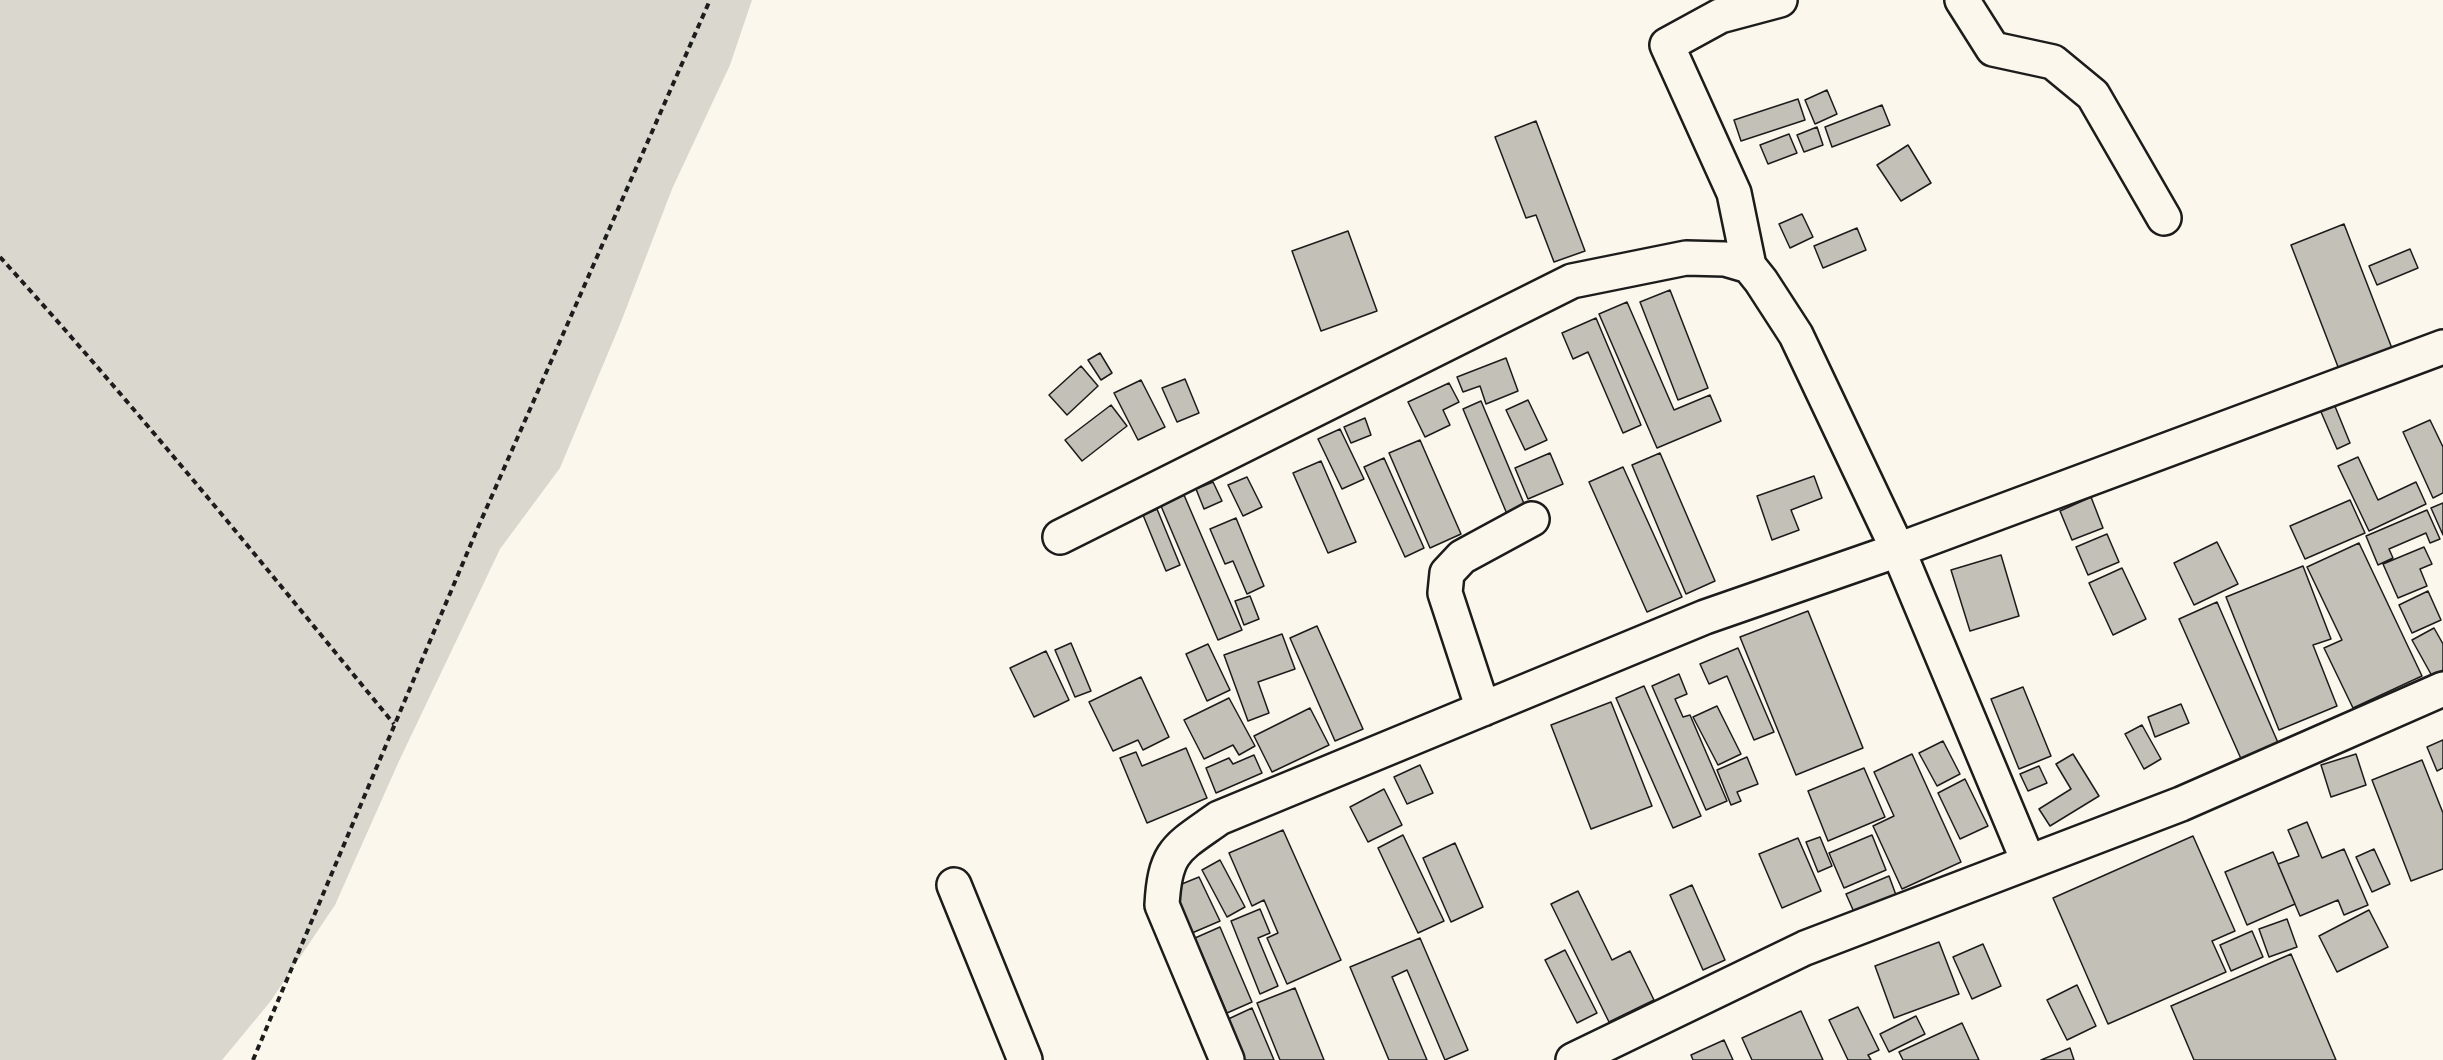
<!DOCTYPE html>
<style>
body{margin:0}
canvas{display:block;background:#fbf7ec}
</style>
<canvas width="2443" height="1060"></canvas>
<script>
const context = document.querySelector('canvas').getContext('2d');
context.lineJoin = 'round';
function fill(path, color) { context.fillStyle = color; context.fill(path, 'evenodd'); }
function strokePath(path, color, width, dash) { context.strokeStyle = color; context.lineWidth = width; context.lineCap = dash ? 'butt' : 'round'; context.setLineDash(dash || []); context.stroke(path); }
const green = new Path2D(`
 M0,0H752L730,65L672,189L621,322L560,468L500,549L399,761L335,905L270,1002L222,1060H0Z`);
const building = new Path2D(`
 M1827,90L1837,114L1815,124L1805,100Z
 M1798,99L1805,120L1741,141L1734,120Z
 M1882,105L1890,125L1832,147L1825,127Z
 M1536,121L1585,251L1554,262L1536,215L1526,218L1495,137Z
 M1817,127L1823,145L1804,152L1797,135Z
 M1789,134L1797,153L1768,164L1760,145Z
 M1908,145L1931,183L1901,201L1877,165Z
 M1802,214L1813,237L1790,248L1779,224Z
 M2344,224L2393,351L2340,372L2291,245Z
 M1857,228L1866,250L1823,268L1814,246Z
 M1348,231L1377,311L1321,331L1292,251Z
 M2410,249L2418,268L2377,285L2369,266Z
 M1670,290L1708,388L1678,400L1640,302Z
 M1627,302L1674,410L1710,395L1721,421L1657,448L1599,314Z
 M1596,318L1641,425L1623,433L1588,352L1573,359L1562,333Z
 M1100,353L1112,373L1101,380L1088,360Z
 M1506,358L1518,391L1486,404L1480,386L1463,392L1457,377Z
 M1081,366L1098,386L1067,415L1049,395Z
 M1185,379L1199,413L1177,422L1162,388Z
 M1141,380L1165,427L1138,440L1114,393Z
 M1449,383L1459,402L1443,410L1450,425L1425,437L1408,402Z
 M2332,399L2350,443L2337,449L2318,405Z
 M1528,400L1547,440L1525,450L1506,410Z
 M1481,401L1525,506L1507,514L1463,409Z
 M1111,405L1127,426L1082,461L1065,440Z
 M1365,418L1371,435L1351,443L1344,427Z
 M2430,420L2443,447V493L2433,498L2403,432Z
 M1340,429L1364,479L1342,489L1318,439Z
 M1420,440L1461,534L1430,548L1389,453Z
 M1550,453L1563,484L1528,499L1515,468Z
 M1660,453L1715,581L1686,594L1632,465Z
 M2358,457L2378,500L2416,482L2426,504L2369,531L2338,466Z
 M1384,458L1424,548L1405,557L1364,467Z
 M1321,461L1356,542L1328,553L1293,473Z
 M1623,467L1682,597L1647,612L1589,482Z
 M1814,476L1822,498L1791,510L1799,530L1772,540L1757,496Z
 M1247,477L1262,507L1243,516L1228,485Z
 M1213,482L1222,501L1204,509L1196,489Z
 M1184,495L1242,630L1218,640L1161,506Z
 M2091,497L2103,528L2072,540L2060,511Z
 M2350,500L2365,533L2305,559L2290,526Z
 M2443,503V535L2431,508Z
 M1157,509L1180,565L1166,571L1143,515Z
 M2427,510L2440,539L2430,543L2426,533L2389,549L2393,558L2378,565L2366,536Z
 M1236,518L1264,586L1247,594L1233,561L1225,564L1210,529Z
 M2107,534L2119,562L2088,575L2076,547Z
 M2217,542L2238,584L2194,605L2174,563Z
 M2359,543L2422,676L2353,708L2324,648L2342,640L2307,567Z
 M2424,547L2432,564L2420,569L2427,586L2398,598L2383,564Z
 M2001,555L2019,616L1970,631L1951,570Z
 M2303,566L2331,639L2313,645L2337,706L2279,730L2226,597Z
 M2122,568L2146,619L2113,635L2089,583Z
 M2428,591L2441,620L2412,633L2399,605Z
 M1250,596L1259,619L1244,625L1235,601Z
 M2217,602L2279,745L2242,761L2179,619Z
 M1808,611L1863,748L1796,775L1740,637Z
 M1317,626L1363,729L1335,741L1290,638Z
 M2434,628L2443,644V670L2432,676L2412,640Z
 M1282,634L1295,669L1258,682L1269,713L1248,721L1224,655Z
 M1071,643L1091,691L1075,697L1055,650Z
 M1208,644L1230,690L1207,701L1186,654Z
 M1738,648L1774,732L1754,740L1727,676L1709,684L1700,664Z
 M1046,651L1069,700L1034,717L1010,668Z
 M1679,674L1687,694L1675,699L1683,717L1690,715L1727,801L1706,810L1652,686Z
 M1141,677L1169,737L1143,750L1138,740L1113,751L1089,702Z
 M1644,686L1701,816L1673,828L1616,698Z
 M2023,687L2051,756L2019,769L1991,699Z
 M1229,698L1255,746L1239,755L1233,745L1204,759L1184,720Z
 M1611,702L1652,806L1591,829L1551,725Z
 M2181,704L2189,723L2155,737L2148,717Z
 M1717,706L1741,754L1718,765L1693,717Z
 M1310,708L1329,745L1272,772L1254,736Z
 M2142,725L2161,759L2144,769L2125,734Z
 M2443,740V768L2437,771L2427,747Z
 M1943,741L1960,774L1937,786L1919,753Z
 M1186,748L1207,798L1147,823L1120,758L1136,752L1142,766Z
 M1912,754L1961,862L1902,889L1873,826L1894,816L1874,772Z
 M2073,754L2099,796L2050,826L2039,809L2071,789L2056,764Z
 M2356,754L2366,785L2331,797L2321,765Z
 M1254,755L1262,773L1216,793L1206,768L1229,758L1233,764Z
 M1747,757L1758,784L1737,792L1741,801L1731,805L1717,770Z
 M2422,760L2443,813V869L2411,881L2372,780Z
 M1420,765L1433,793L1407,804L1394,777Z
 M2039,766L2047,783L2028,791L2020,774Z
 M1864,768L1885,817L1828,841L1808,791Z
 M1965,779L1988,826L1960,839L1938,793Z
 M1384,789L1402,825L1368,842L1350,807Z
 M2307,822L2322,858L2344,849L2368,905L2344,915L2338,900L2300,916L2278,864L2299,856L2288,830Z
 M1283,830L1341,960L1287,984L1267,938L1278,933L1264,900L1252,906L1229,853Z
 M1403,835L1444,921L1418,933L1378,848Z
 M1872,835L1886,870L1844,888L1829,853Z
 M2193,836L2235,931L2212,941L2226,972L2108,1024L2053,898Z
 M1820,837L1832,866L1818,872L1806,842Z
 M1798,838L1821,891L1782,908L1759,854Z
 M1455,843L1483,907L1451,922L1423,858Z
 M2374,849L2390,884L2372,892L2356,857Z
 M2273,852L2295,904L2247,925L2225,872Z
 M1220,860L1245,907L1227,917L1202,870Z
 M1889,876L1896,895L1854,912L1846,894Z
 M1199,877L1220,921L1192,933L1172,888Z
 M1692,885L1725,960L1703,970L1670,895Z
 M1578,891L1612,960L1630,951L1654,1000L1609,1022L1551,904Z
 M1260,909L1270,933L1258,938L1278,986L1260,994L1231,921Z
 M2369,910L2388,947L2337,972L2319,936Z
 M2287,919L2297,947L2269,957L2259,929Z
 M1220,927L1252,1002L1227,1013L1195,938Z
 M2252,931L2263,957L2231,971L2220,945Z
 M1420,938L1468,1050L1445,1060L1407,970L1392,977L1427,1060H1389L1350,967Z
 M1939,942L1959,994L1894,1018L1875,966Z
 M1983,944L2001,986L1972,999L1953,957Z
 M1565,950L1597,1013L1577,1023L1545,960Z
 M2291,954L2336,1060H2194L2171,1006Z
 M2077,985L2096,1026L2067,1040L2047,1000Z
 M1295,988L1324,1060H1280L1257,1003Z
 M1858,1007L1879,1050L1868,1055L1871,1060H1848L1829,1020Z
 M1252,1008L1274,1060H1241L1224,1021Z
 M1801,1011L1823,1060H1752L1742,1038Z
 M1916,1016L1925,1034L1889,1052L1880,1034Z
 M1962,1023L1979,1060H1903L1899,1052Z
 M1724,1040L1733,1060H1693L1691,1055Z
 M2070,1048L2074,1060H2041Z`);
const path = new Path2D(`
 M0,257C137,408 265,567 394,724
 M253,1060L476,532L710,0`);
const minor = new Path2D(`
 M1962,0L1993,49L2053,62L2093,95L2164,218
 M1749,266L1734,193L1667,45L1720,16L1780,0
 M1060,537L1572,281L1686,258L1725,259L1749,266L1761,281L1796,335L1898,550L2443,347
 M1483,709L1445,593L1447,573L1462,557L1532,519
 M954,885L1025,1060
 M1227,1060L1162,905C1165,850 1177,848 1219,818L1705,617L1898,550L2028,861
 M1573,1060L1805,948L2181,804L2443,689`);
fill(green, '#dad7ce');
fill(building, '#c3c0b8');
strokePath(building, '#1c1c1c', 1.5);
strokePath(minor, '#1c1c1c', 38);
strokePath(path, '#1c1c1c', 4, [6, 4.5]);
strokePath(minor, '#fbf7ec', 33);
</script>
